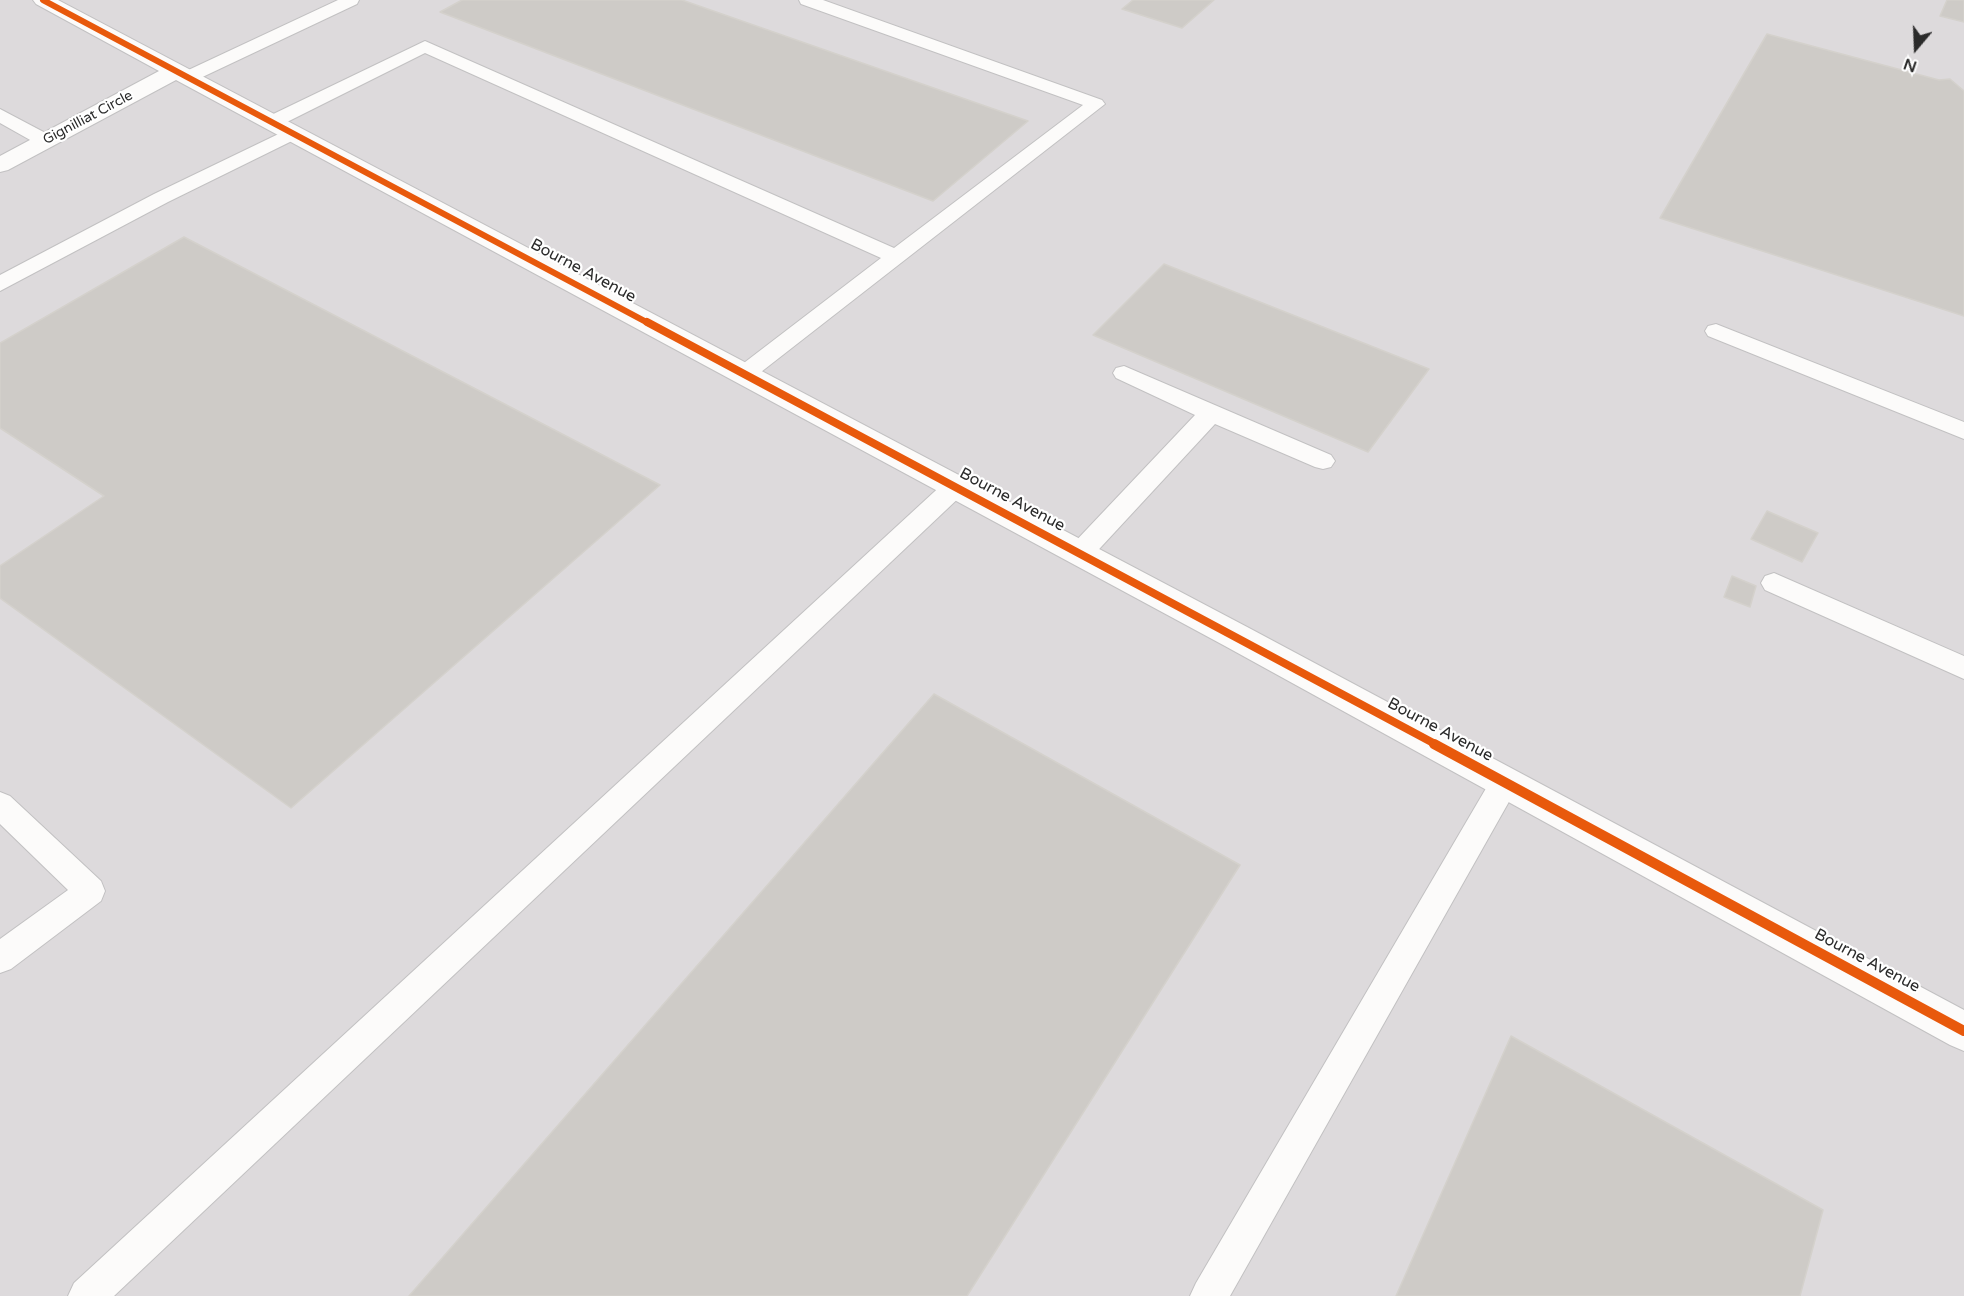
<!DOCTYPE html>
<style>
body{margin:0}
#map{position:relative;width:1964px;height:1296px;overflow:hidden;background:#e9e5e0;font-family:"Varela Round",sans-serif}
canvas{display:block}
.north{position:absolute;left:1886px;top:18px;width:60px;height:60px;-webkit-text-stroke:4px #fff;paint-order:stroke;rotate:199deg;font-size:16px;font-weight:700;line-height:24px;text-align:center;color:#2b2b2b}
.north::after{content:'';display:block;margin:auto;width:21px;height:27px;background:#2b2b2b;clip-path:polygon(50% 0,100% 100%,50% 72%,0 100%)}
</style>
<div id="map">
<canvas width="1964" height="1296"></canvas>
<div class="north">N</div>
</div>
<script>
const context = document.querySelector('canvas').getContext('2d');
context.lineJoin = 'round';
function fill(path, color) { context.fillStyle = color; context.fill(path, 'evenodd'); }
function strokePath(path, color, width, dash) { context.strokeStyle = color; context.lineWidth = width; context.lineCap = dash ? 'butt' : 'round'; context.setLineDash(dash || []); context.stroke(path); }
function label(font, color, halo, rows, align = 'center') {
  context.font = font + ' "Varela Round",sans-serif'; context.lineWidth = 4.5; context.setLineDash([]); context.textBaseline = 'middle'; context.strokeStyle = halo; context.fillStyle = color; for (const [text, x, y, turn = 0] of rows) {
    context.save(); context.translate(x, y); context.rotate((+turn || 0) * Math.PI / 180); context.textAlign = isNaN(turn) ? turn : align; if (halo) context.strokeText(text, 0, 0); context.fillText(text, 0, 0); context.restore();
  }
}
const industrial = new Path2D(`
 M0,0H1964V1296H0Z`);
const building = new Path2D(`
 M462,0H682L1028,121L933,201L440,12Z
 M1133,0H1214L1182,28L1122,9Z
 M1947,0H1964V22L1940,16Z
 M1767,34L1939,80L1950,79L1964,91V316L1660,218Z
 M184,237L660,485L291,808L0,598V566L104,496L0,428V343Z
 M1164,264L1429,369L1368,452L1093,335Z
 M1767,511L1818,533L1802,562L1751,539Z
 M1732,576L1756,586L1750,607L1724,597Z
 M934,694L1240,865L967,1296H409Z
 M1511,1036L1823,1210L1800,1296H1396Z`);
const lane = new Path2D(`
 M338,0H359L357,4L194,81H182L179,77L182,73Z
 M799,0H823L1102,100L1105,104L752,379L744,381L736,379L733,374L736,369L881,258L425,53L279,126H265L263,122L265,118L425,41L894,248L1083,105L801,4Z
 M0,109L53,137L55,141L53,145H39L0,123Z
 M293,127L300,129L302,133L300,137L168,202L0,291V275L154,194Z
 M1716,324L1964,422V439L1708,336L1705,331L1708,326Z
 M1124,366L1331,455L1335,461L1331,467L1323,469L1315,467L1215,424L1089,560L1080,562L1071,560L1067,553L1071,546L1195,415L1116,378L1113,373L1116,368Z
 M955,478L964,481L967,487L964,493L114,1296H68L74,1283L946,481Z
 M1774,573L1964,656V679L1765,590L1761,583L1765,576Z
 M1505,770L1515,773L1520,782L1515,791L1230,1296H1190L1196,1283L1495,773Z
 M0,792L10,796L101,881L105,891L101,901L11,969L0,973V939L68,890L0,824Z`);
const street = new Path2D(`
 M33,0H58L1249,628L1964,1010V1051L1950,1045L1225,646L176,80L8,170L0,172V156L159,71L36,4Z`);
const cyclewayFar2 = new Path2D(`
 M43,0L650,324`);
const cyclewayFar1 = new Path2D(`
 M647,322L1437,745`);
const cycleway = new Path2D(`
 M1434,744L1964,1031`);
const farStreetnames = [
 ["Gignilliat Circle",88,118,-28]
];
const streetNames = [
 ["Bourne Avenue",583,271,28],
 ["Bourne Avenue",1012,500,28],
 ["Bourne Avenue",1440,730,28],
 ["Bourne Avenue",1867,961,28]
];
fill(industrial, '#dddadc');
fill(building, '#cecbc7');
strokePath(building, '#d4d1cc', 1.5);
strokePath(lane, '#c2c1c2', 2);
strokePath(street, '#c2c1c2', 2);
fill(lane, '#fcfbfa');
fill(street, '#fcfbfa');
strokePath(cyclewayFar2, '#e8590c', 6);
strokePath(cyclewayFar1, '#e8590c', 8);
strokePath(cycleway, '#e8590c', 10);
label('14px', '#2b2b2b', '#fff', farStreetnames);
label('16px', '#2b2b2b', '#fff', streetNames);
</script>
